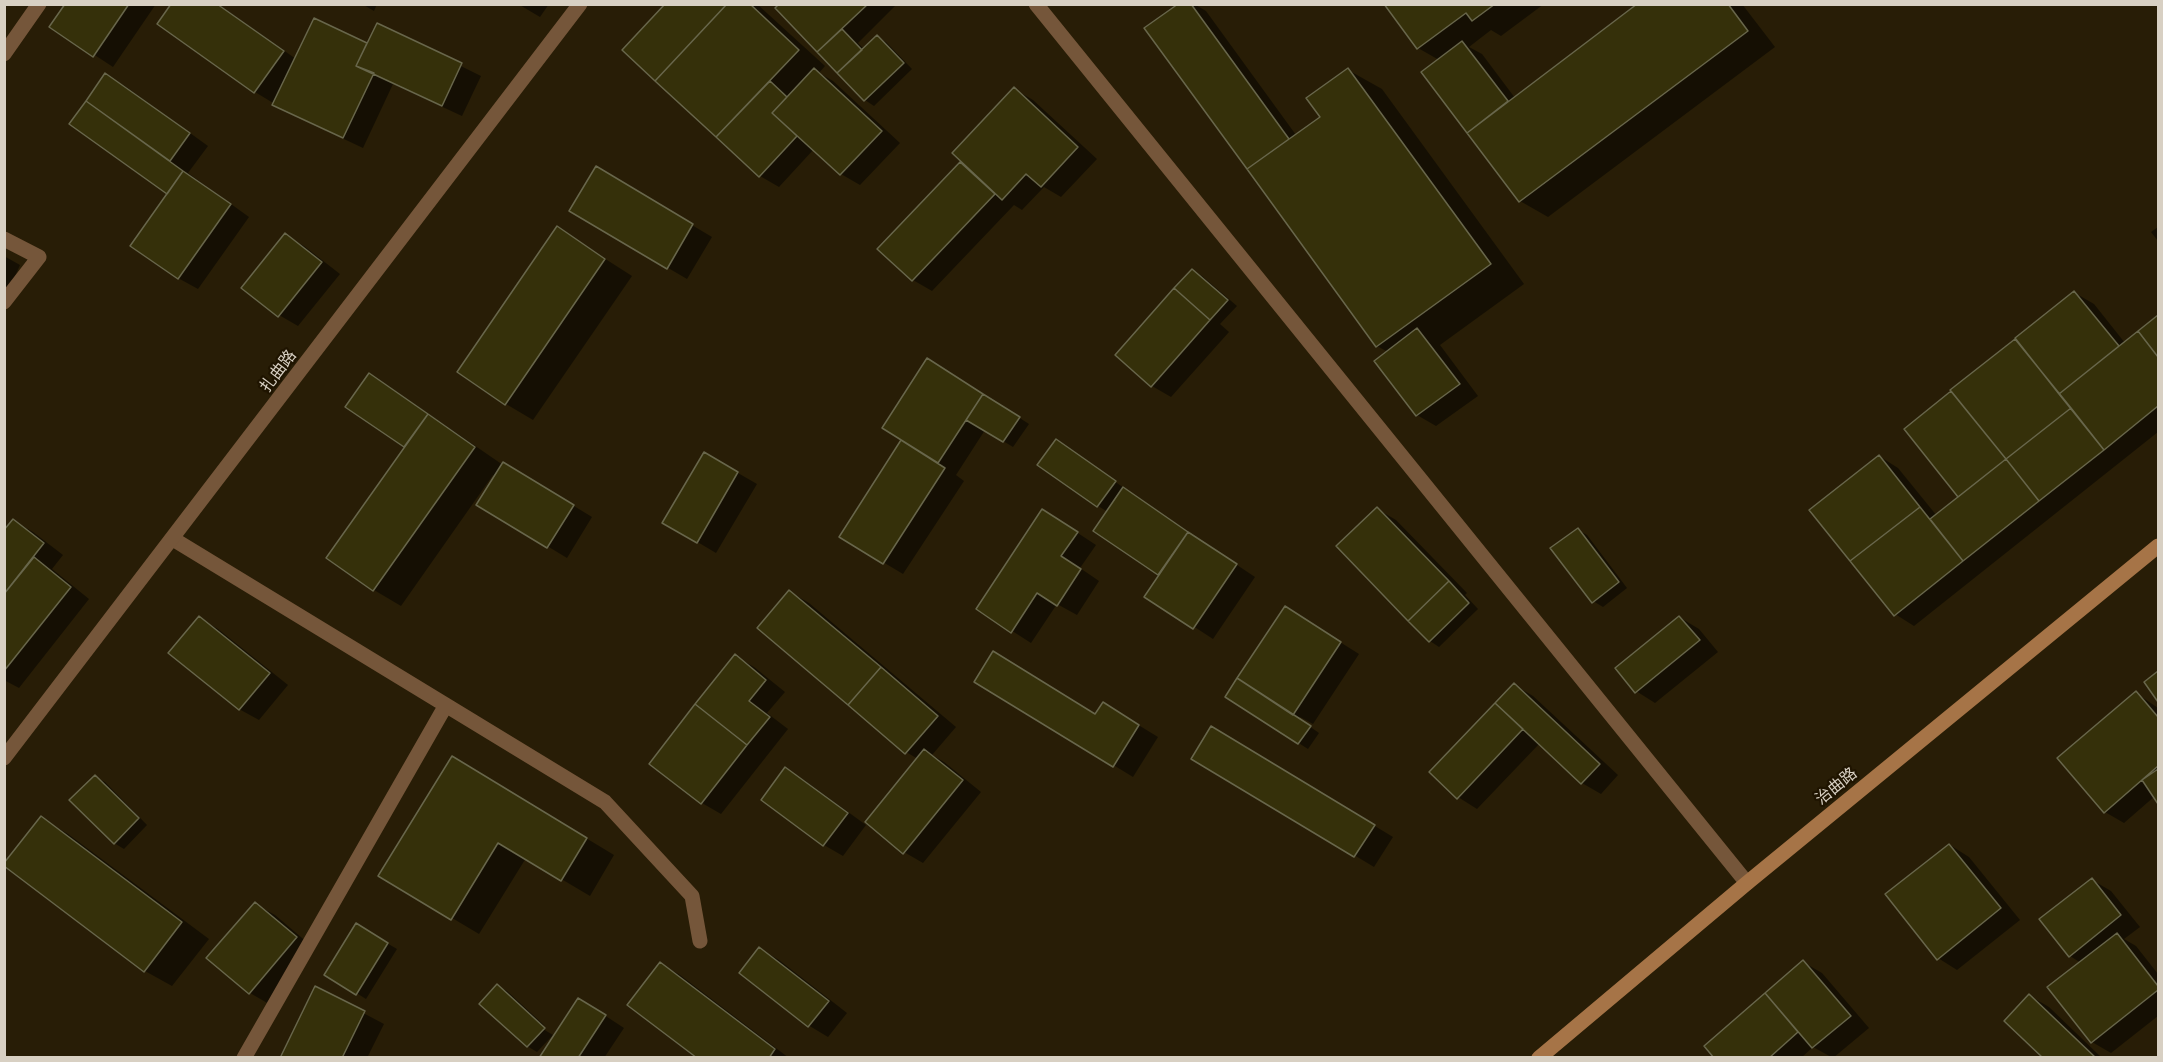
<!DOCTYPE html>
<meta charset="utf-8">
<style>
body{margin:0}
#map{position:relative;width:2163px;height:1062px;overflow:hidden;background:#281d06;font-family:"Exo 2",sans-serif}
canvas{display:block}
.frame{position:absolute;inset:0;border:6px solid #d8d0c3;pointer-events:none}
</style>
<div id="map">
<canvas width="2163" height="1062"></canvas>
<div class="frame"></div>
</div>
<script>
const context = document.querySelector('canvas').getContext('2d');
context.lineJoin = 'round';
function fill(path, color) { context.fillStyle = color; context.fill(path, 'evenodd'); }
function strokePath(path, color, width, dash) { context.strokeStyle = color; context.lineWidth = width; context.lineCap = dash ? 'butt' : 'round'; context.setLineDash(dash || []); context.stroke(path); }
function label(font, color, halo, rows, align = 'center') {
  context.font = font + ' "Exo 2","Noto Sans SC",sans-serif'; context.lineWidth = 4.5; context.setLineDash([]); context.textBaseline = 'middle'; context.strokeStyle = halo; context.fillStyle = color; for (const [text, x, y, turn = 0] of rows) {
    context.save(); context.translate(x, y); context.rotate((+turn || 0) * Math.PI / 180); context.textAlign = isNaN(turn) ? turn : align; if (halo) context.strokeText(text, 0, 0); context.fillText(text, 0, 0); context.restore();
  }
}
const shadow = new Path2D(`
 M67,4H156L113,67L52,27Z
 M173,4H218L296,59L315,20L368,45L378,25L481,76L462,116L393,84L363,148L293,115L255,92Z
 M362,4H377L374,11Z
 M518,4H549L540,17Z
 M667,4H757L825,66L819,73L833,81L900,143L860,185L841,174L814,149L779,187L760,176L624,50Z
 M782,4H897L858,43L864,49L877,37L886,42L912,69L874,106L865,100L777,8Z
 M1180,4H1194L1206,11L1296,135L1322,117L1348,70L1382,89L1524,284L1440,345L1478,396L1436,426L1417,415L1376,361L1388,352L1377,346L1147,29Z
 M1386,4H1544L1501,36L1491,30L1469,47L1482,54L1515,98L1640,4H1742L1775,47L1548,217L1520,201L1423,72L1439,60L1418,48Z
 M106,75L125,86L208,146L188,173L249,217L198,289L178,278L169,193L71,124Z
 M1014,89L1033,100L1097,159L1061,197L1044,187L1022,210L1014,205L932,291L913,280L879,249L963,162Z
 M596,168L712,237L687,279L571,211Z
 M2158,227V241L2151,232Z
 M557,228L632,276L533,420L506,404Z
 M285,235L304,246L340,274L298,326L279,315Z
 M4,256L20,265L4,301Z
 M1192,270L1202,276L1237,306L1220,324L1229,332L1171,397L1152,386Z
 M2075,293L2094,304L2125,343L2158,317V432L1914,626L1895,614L1879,456L1898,468L1937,516L1960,498L1906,429Z
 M369,375L388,386L503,465L523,475L592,517L567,558L478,504L495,477L493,475L401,606L374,590L328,558L407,447L347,406Z
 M1001,406L1029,424L1013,447L985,430L956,475L964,481L903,574L841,537L904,440Z
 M1065,446L1124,488L1123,489L1255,577L1213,639L1147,596L1160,575L1095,531L1108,512L1098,506Z
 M705,454L757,484L716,553L664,522Z
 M1377,509L1396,520L1467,593L1465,595L1478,609L1439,647L1430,641Z
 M14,521L33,532L63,555L52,569L89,599L19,688L4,680V532Z
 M1061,522L1096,545L1080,568L1099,581L1077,615L1057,604L1031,643L978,609Z
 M1578,530L1587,535L1627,588L1603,607L1593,601Z
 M790,592L809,603L956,727L932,755L944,762L981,792L923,863L904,852L918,759L906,752Z
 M1286,608L1359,654L1313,724L1300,717L1299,719L1319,733L1308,749L1227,697Z
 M1679,617L1699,629L1718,652L1655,703L1636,691Z
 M199,618L218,629L288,685L259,720L239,709Z
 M735,656L754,667L785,692L767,713L788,729L721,814L702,803Z
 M976,681L1096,715H1122L1158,737L1133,777Z
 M1514,685L1533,696L1618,775L1601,794L1582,783L1540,743L1477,809L1458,797Z
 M2136,693L2158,708V802L2155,796L2124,823L2105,812Z
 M1231,739L1393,837L1374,867L1193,758Z
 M785,769L804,780L866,825L843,856L824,845L763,800Z
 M480,774L614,855L590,896L526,858L479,934L380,875Z
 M95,777L105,782L147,825L124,849L114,843Z
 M41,818L68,834L209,939L172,986L145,971Z
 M1950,845L1969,857L2020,920L1957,970L1938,958Z
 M2092,880L2111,891L2140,927L2124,939L2136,946L2158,974V1016L2111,1053L2092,1042L2081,963L2070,956Z
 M255,904L275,915L315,949L269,1004L250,993Z
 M356,925L397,949L366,999L326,974Z
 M760,949L779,960L847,1013L828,1037L808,1025Z
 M1803,962L1822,973L1869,1028L1833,1058L1813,1047L1801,1058H1716L1706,1046Z
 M661,964L680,975L789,1058H699Z
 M498,986L507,991L545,1026L539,1023L538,1026L553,1035L537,1052L527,1046Z
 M316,988L384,1024L367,1058H281Z
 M2030,996L2049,1007L2102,1058H2045Z
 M598,1011L624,1028L604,1058H540Z`);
const building = new Path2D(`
 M65,4H129L93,57L49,27Z
 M171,4H217L284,51L254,93L157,24Z
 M665,4H727L655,81L622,50Z
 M727,4H750L799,50L716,137L655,81Z
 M779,4H868L817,52L775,8Z
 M1178,4H1191L1289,139L1247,169L1144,28Z
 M1384,4H1495L1472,21L1466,13L1417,49Z
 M1637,4H1728L1748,31L1519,202L1467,133Z
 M314,18L367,43L356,66L374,73L343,138L272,105Z
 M377,23L462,63L442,106L356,66Z
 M842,29L862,50L837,73L817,52Z
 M877,35L904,63L864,101L837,73Z
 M1462,41L1508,101L1467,133L1421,72Z
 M814,68L882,131L840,175L772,113Z
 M1348,68L1491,264L1376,347L1247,169L1320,117L1306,98Z
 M105,73L190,133L170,161L86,101Z
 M770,81L787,97L772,113L797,136L759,177L716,137Z
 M1014,87L1078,147L1041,187L1026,174L1002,200L952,153Z
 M86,101L183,171L167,194L69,124Z
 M960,162L995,194L912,281L877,249Z
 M596,166L693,224L667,269L569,211Z
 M183,171L231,204L178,279L130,246Z
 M557,226L605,259L505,405L457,372Z
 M285,233L322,262L278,317L241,288Z
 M1192,269L1228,300L1210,320L1174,288Z
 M1174,288L1210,320L1151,387L1115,355Z
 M2074,291L2119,346L2059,394L2015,338Z
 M2158,315V357L2138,331Z
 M1417,328L1460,384L1416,416L1374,361Z
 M2138,331L2158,357V406L2104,450L2059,394Z
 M2015,339L2071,408L2006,459L1950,390Z
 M927,358L983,394L938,463L882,428Z
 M369,373L428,414L404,447L345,407Z
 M1951,391L2006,459L1958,497L1904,429Z
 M983,394L1020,417L1003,442L966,420Z
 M2071,408L2104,450L2039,501L2006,459Z
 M428,414L475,447L373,591L326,558Z
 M1056,439L1116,481L1097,507L1037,465Z
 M901,440L945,468L883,564L839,537Z
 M704,452L738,472L697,543L662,523Z
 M1879,455L1920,507L1850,561L1809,510Z
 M2006,459L2039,501L1963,561L1930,519Z
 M503,462L574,505L547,548L476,505Z
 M1123,487L1188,532L1158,575L1093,531Z
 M1377,507L1449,581L1408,621L1336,546Z
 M1920,507L1963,561L1894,616L1850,561Z
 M1042,509L1078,532L1061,556L1081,569L1057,606L1037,593L1011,633L976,609Z
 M13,519L44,543L4,594V530Z
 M1578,528L1619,582L1592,603L1550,548Z
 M1188,532L1237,564L1193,629L1144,597Z
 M34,557L71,587L4,671V594Z
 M1449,581L1469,603L1429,642L1408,621Z
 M789,590L881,667L848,705L757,628Z
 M1285,606L1341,642L1293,715L1237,678Z
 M199,616L270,673L239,710L168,653Z
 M1679,616L1700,640L1635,693L1615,668Z
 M993,651L1095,714L1103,702L1139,725L1113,767L974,682Z
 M735,654L766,680L749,701L770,717L747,745L695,704Z
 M881,667L938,716L905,754L848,705Z
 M2158,671V702L2144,682Z
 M1237,678L1311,726L1298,744L1225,697Z
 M1514,683L1600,764L1581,784L1495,703Z
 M2136,691L2158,717V766L2104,813L2057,758Z
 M1495,703L1523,729L1457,799L1429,772Z
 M695,704L747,745L701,804L649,764Z
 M1211,726L1375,825L1354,857L1191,759Z
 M924,749L963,780L903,854L865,822Z
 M452,756L587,838L561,881L498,843L451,920L378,876Z
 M785,767L848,813L823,846L761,800Z
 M2158,769V804L2142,780Z
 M95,775L139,818L114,844L69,800Z
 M41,816L182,922L144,972L4,866V863Z
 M1949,844L2001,908L1937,960L1885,894Z
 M2092,878L2121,915L2069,957L2039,919Z
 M255,902L297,937L249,994L206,958Z
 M356,923L388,943L356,995L324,975Z
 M2117,933L2158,986V990L2091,1043L2047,987Z
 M759,947L829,1001L808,1027L739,973Z
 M1803,960L1851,1016L1812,1048L1765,993Z
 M660,962L775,1049L769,1058H697L627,1005Z
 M497,984L545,1028L527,1047L479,1004Z
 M315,986L365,1011L342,1058H280Z
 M1765,993L1798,1032L1769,1058H1714L1704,1046Z
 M2029,994L2096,1058H2043L2004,1021Z
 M578,998L606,1015L578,1058H539Z`);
const service = new Path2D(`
 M4,54L39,4
 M4,239L39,257L4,302
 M173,539L605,802L692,896L700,941
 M244,1058L446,705`);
const minor = new Path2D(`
 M1036,4L1747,883
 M4,758L580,4`);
const secondary = new Path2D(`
 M1539,1058L1747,883L2158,546`);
const streetNames = [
 ["扎曲路",278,371,-53],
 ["治曲路",1836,786,-39]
];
fill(shadow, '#0007');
fill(building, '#35300a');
strokePath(building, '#68664b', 1.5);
strokePath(service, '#75563a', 15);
strokePath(minor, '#75563a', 15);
strokePath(secondary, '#a67447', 15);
label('16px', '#d8d0c3', '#1f1400', streetNames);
</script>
